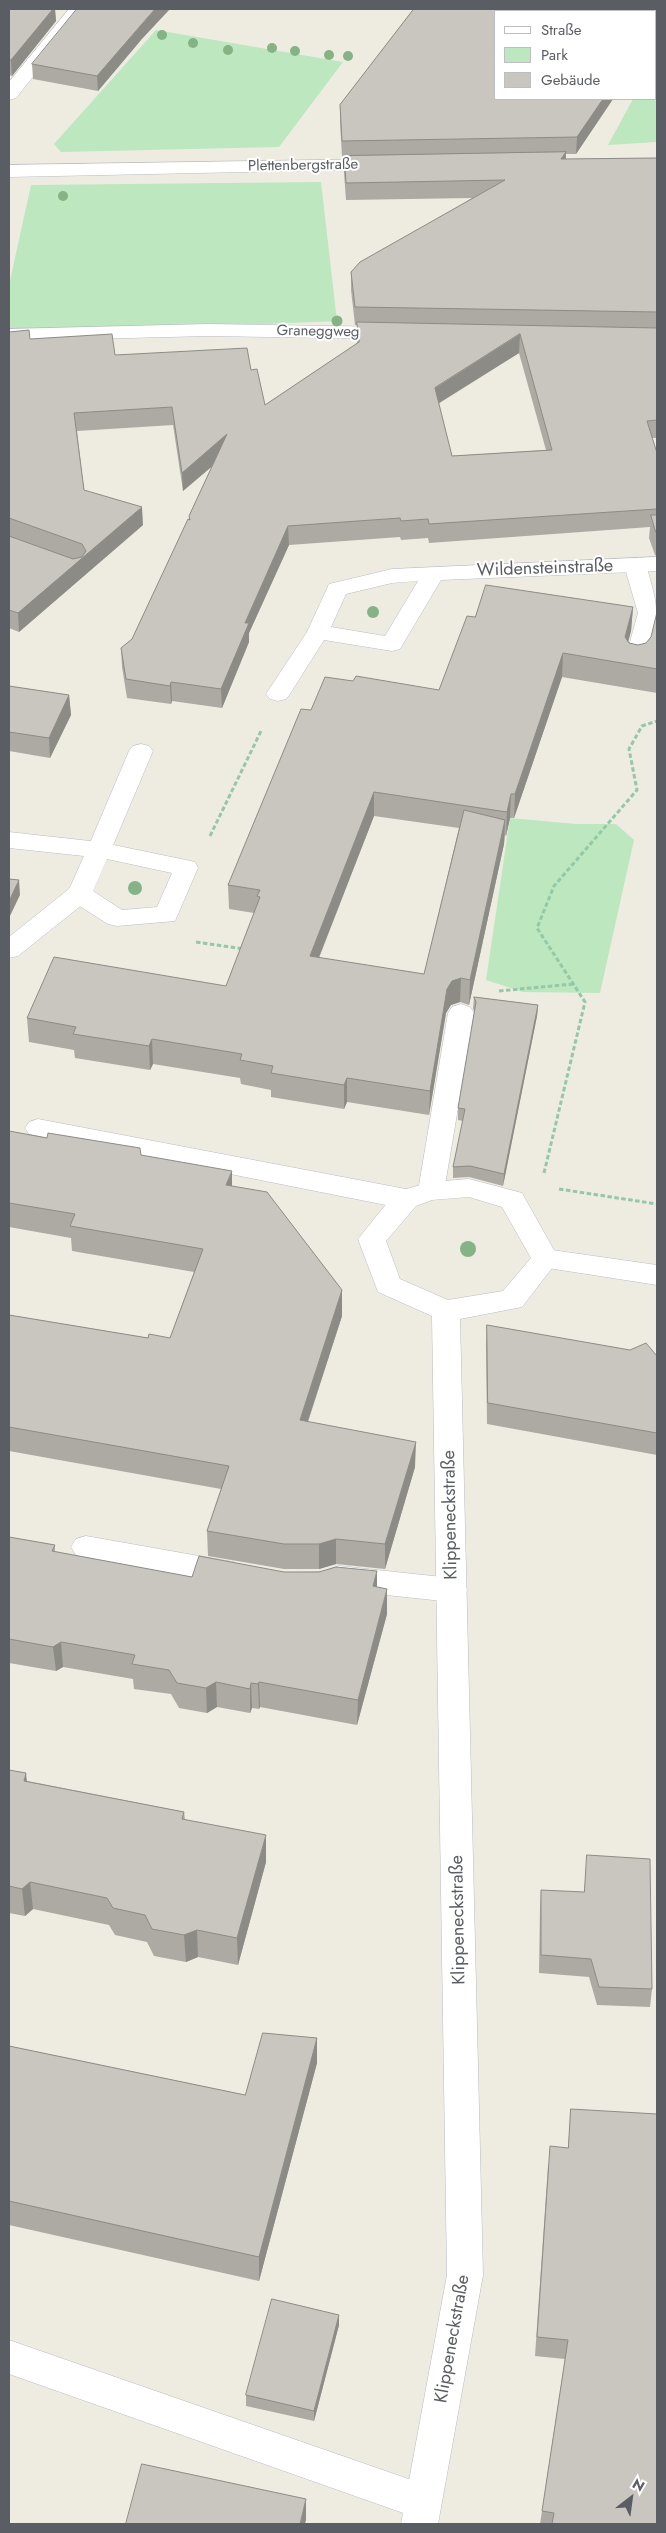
<!DOCTYPE html>
<meta charset="utf-8">
<style>
body{margin:0}
#map{position:relative;width:666px;height:2533px;overflow:hidden;background:#eeece1;font-family:Jost,sans-serif}
canvas{display:block}
.frame{position:absolute;inset:0;border:10px solid #5a5d63;pointer-events:none}
.legend{position:absolute;left:494px;top:10px;width:162px;height:90px;box-sizing:border-box;background:#fff;border:1px solid #bdbec1;margin:0;padding:6px 9px;list-style:none;font-size:15px;color:#5a5d63}
.legend li{display:flex;align-items:center;gap:10px;height:25px}
.legend b{width:25px;border:1px solid #bdbec1}
.north{position:absolute;left:606px;top:2473px;width:50px;height:50px;-webkit-text-stroke:4px #fff;paint-order:stroke;rotate:30deg;font-size:14px;font-weight:700;line-height:20px;text-align:center;color:#5a5d63}
.north::after{content:'';display:block;margin:auto;width:18px;height:22px;background:#5a5d63;clip-path:polygon(50% 0,100% 100%,50% 72%,0 100%)}
</style>
<div id="map">
<canvas width="666" height="2533"></canvas>
<div class="frame"></div>
<ul class="legend">
<li><b style="height:6px;background:#fff"></b>Straße</li>
<li><b style="height:14px;background:#bce7bf"></b>Park</li>
<li><b style="height:14px;background:#c8c6be"></b>Gebäude</li>
</ul>
<div class="north">N</div>
</div>
<script>
const context = document.querySelector('canvas').getContext('2d');
context.lineJoin = 'round';
function fill(path, color) { context.fillStyle = color; context.fill(path, 'evenodd'); }
function strokePath(path, color, width, dash) { context.strokeStyle = color; context.lineWidth = width; context.lineCap = dash ? 'butt' : 'round'; context.setLineDash(dash || []); context.stroke(path); }
function label(font, color, halo, rows, align = 'center') {
  context.font = font + ' Jost,sans-serif'; context.lineWidth = 4; context.setLineDash([]); context.textBaseline = 'middle'; context.strokeStyle = halo; context.fillStyle = color; for (const [text, x, y, turn = 0] of rows) {
    context.save(); context.translate(x, y); context.rotate((+turn || 0) * Math.PI / 180); context.textAlign = isNaN(turn) ? turn : align; if (halo) context.strokeText(text, 0, 0); context.fillText(text, 0, 0); context.restore();
  }
}
const green = new Path2D(`
 M156,30L343,62L279,147L61,152L54,144Z
 M657,59V142L608,145L633,99H655V63Z
 M321,182L337,321L9,335V285L31,185Z
 M510,818L576,824H616L634,840L600,993L523,992L486,980Z`);
const path = new Path2D(`
 M210,836L262,729
 M196,942L244,949
 M499,991L573,984
 M544,1173L585,1002L537,928L554,886L637,790L629,749L642,726L657,721
 M559,1189L657,1204`);
const lane = new Path2D(`
 M635,558L643,560L646,565C659,609 660,615 647,660L644,665L636,667L628,665L625,660L638,613L624,565L627,560Z
 M318,625L326,627L329,632L290,694L286,699L278,701L270,699L266,694L307,632L310,627Z
 M141,744L149,746L153,751L111,850L108,855L99,858L90,855L87,850L129,751L133,746Z
 M79,886L88,888L91,894L88,900L18,956L9,958V937L70,888Z
 M461,1004L470,1007L474,1013L444,1191L441,1198L431,1200L421,1198L418,1191L448,1013L452,1007Z
 M38,1119L406,1189L416,1192L419,1199L416,1206L406,1209L29,1134L25,1128L29,1122Z
 M545,1249L657,1265V1285L535,1266L531,1259L535,1252Z
 M86,1536L233,1562L244,1566L248,1574L244,1582L233,1586L86,1558L76,1555L71,1547L76,1539Z
 M339,1566L452,1578L463,1582L467,1590L463,1598L452,1602L339,1590L328,1586L324,1578L328,1570Z
 M9,2340L423,2484L436,2489L441,2502L436,2515L423,2520L9,2374Z`);
const street = new Path2D(`
 M69,9H87L16,98L9,100V82Z
 M380,159L387,161L390,165L387,169L9,177V165Z
 M208,324L395,327L402,329L405,333L402,337L395,339L208,336L9,341V329Z
 M657,557V571L441,580L400,649L392,651L318,639L310,637L307,632L329,584L392,569ZM418,581L385,636L331,627L346,594L392,583Z
 M9,832L99,842L186,860L195,862L198,868L175,921L117,926L108,924L70,900L67,894L84,856L9,848ZM107,859L172,873L157,907L122,910L93,891Z
 M469,1179L522,1193L559,1259L522,1307L460,1319L483,2275L438,2524H401L447,2275L432,1316L378,1292L358,1239L396,1192L431,1182ZM469,1197L502,1207L531,1258L503,1291L448,1300L400,1279L386,1241L416,1206L432,1200Z`);
const trees = [
 [162,35,5],
 [193,43,5],
 [272,48,5],
 [228,50,5],
 [295,51,5],
 [329,55,5],
 [348,56,5],
 [63,196,5],
 [337,321,5.5],
 [373,612,6],
 [135,888,7],
 [468,1249,8]
];
const wall = new Path2D(`
 M9,9H55L56,21L12,76L9,75Z
 M404,9H656L654,11L495,99H613L576,154H566V159L657,158V438H652L657,453V556L655,555L649,538L650,527L429,543L428,538L401,540L400,537L289,545L249,633V642L222,708L172,701L171,704L127,698L122,667L121,648L132,639L189,520V516L213,465L183,491L173,425L77,431L84,490L143,525L19,632L9,628V536L74,559L9,536V332L30,339L115,355L251,370L265,405L357,344V325H355L351,290V272L472,198L346,200L344,173V157H342L340,121V105L413,10ZM519,353L546,450L452,456L438,404Z
 M141,40L98,91L33,79L32,64Z
 M633,607L631,631L628,642L629,643L638,645L646,643L651,637L657,612V693L562,677L514,818H510L506,836L505,835L504,844L469,1005L460,1002L451,1005L446,1013L429,1115L347,1102L344,1109L271,1097V1090L241,1084L240,1078L153,1064L150,1070L75,1058L74,1050L29,1042L27,1018L226,986L254,913L229,909L228,885L311,710L353,681L439,690L475,617ZM374,816L459,828L424,974L319,958Z
 M9,686L69,695L71,715L50,758L9,751Z
 M474,997L538,1005L537,1016L503,1186L469,1177L453,1178V1167L463,1121L458,1120V1108L475,1011L473,1009Z
 M9,1131L141,1155L232,1186L342,1290V1316L308,1422L415,1467L385,1569L336,1564L319,1569H284L208,1556L207,1531L221,1489L9,1451V1315L148,1338H170L194,1272L72,1251L71,1238L9,1227Z
 M487,1325L657,1356V1455L487,1424L486,1346Z
 M9,1537L55,1545V1552L192,1577L284,1572L377,1571V1587L387,1614L357,1725L260,1707L259,1709L252,1708L250,1713L217,1707L207,1713L179,1708L171,1694L134,1689L133,1679L63,1667L56,1671L9,1663Z
 M9,1770L27,1781L184,1812L185,1820L266,1862L238,1965L198,1957L186,1962L154,1956L147,1942L115,1935L109,1925L33,1909L25,1916L9,1913Z
 M541,1890L652,1989L650,2007L597,2005L589,1977L539,1973L540,1908Z
 M317,2038V2063L259,2281L9,2225V2046L245,2095Z
 M571,2109L657,2524H540L542,2511L565,2359L535,2356L548,2166L568,2148Z
 M339,2315V2325L314,2421L246,2406V2395Z`);
const shadedWall = new Path2D(`
 M53,9H55L56,21L12,76L11,60Z
 M155,9H170L141,40L98,91L97,76L141,25Z
 M645,9H656L654,11H643Z
 M603,99H613L576,154L577,137Z
 M566,152L565,169L561,159Z
 M520,334L519,353L434,406L435,388Z
 M227,434L228,453L183,491L182,473Z
 M142,507L143,525L19,632L18,613Z
 M288,526L289,545L249,633V642L222,708L221,689L245,623Z
 M633,607L631,631L623,661L625,637Z
 M563,653L562,677L514,818L515,794Z
 M171,682L172,701L171,704L170,686Z
 M69,695L71,715L50,758L49,738Z
 M374,792V816L310,980V956Z
 M511,794L510,818L506,836L507,812Z
 M505,820L504,844L469,1005L470,980Z
 M19,880L20,895L9,918V901Z
 M461,978L460,1002L451,1005L446,1013L429,1115L430,1091L447,989L452,981Z
 M538,1005L537,1016L503,1186L504,1174Z
 M152,1039L153,1064L150,1070L149,1046Z
 M347,1078V1102L344,1109V1085Z
 M232,1171V1196L226,1185Z
 M342,1290V1316L300,1445V1420Z
 M416,1442L415,1467L385,1569V1544Z
 M336,1539V1564L319,1569V1544Z
 M377,1571V1596L373,1586Z
 M387,1589V1614L357,1725L358,1700Z
 M61,1642L63,1667L56,1671L53,1647Z
 M216,1682L217,1707L207,1713L206,1688Z
 M259,1682L260,1707L259,1709L258,1684Z
 M251,1683L252,1708L250,1713V1689Z
 M26,1773L29,1801L24,1781Z
 M266,1835V1862L238,1965L237,1938Z
 M30,1882L33,1909L25,1916L22,1889Z
 M197,1930L198,1957L186,1962L184,1935Z
 M317,2038V2063L259,2281V2257Z
 M339,2315V2325L314,2421V2411Z
 M306,2499V2520L305,2524H300Z`);
const building = new Path2D(`
 M9,9H53L11,60H9Z
 M77,9H155L141,25L97,76L32,64Z
 M414,9H645L643,11H495V99H603L577,137L342,141L340,105Z
 M566,152L561,159L657,158V312L355,307L351,272L360,262L505,180L346,183L344,156Z
 M357,322L657,328V420L647,421L657,453V509L429,524L428,519L401,521L400,518L288,526L245,623H249L221,689L171,682L170,686L126,679L121,648L132,639L188,519L190,520L189,516L227,434L182,473L172,407L74,413L84,490L142,507L18,613L9,610V536L73,559L82,557L86,551L82,544L9,518V332L29,330L30,339L112,334L115,355L247,348L251,370L257,369L265,405L359,342ZM520,334L552,450L452,456L435,388Z
 M651,515H657V532H656Z
 M486,585L633,607L625,637L629,643L638,645L646,643L651,637L657,612V669L563,653L515,794H511L507,812L374,792L310,956L424,974L464,810L505,820L470,980L461,978L452,981L447,989L430,1091L347,1078L344,1085L271,1073L273,1066L240,1060L242,1054L152,1039L149,1046L73,1034L76,1027L27,1018L54,957L226,986L260,897L257,896L260,890L228,885L301,709L311,710L325,677L353,681L356,676L439,690L467,616L475,617Z
 M9,686L69,695L49,738L9,732Z
 M9,879L19,880L9,901Z
 M474,997L538,1005L504,1174L470,1166L453,1167L465,1109L458,1108L476,1002Z
 M9,1131L47,1138L48,1133L140,1148L141,1155L232,1171L226,1185L267,1192L342,1290L300,1420L416,1442L385,1544L336,1539L319,1544H284L207,1531L229,1466L9,1427V1315L148,1338L149,1334L170,1338L203,1249L70,1226L75,1214L9,1203Z
 M487,1325L630,1350L646,1343L657,1356V1433L488,1403Z
 M9,1537L55,1545L52,1551L192,1577L199,1556L284,1572H319L336,1567L377,1571L373,1586L387,1589L358,1700L259,1682L258,1684L251,1683L250,1689L216,1682L206,1688L177,1683L169,1670L132,1664L135,1655L61,1642L53,1647L9,1639Z
 M9,1770L26,1773L24,1781L184,1812L182,1819L266,1835L237,1938L197,1930L184,1935L152,1929L145,1915L113,1908L107,1898L30,1882L22,1889L9,1886Z
 M587,1855L650,1859L652,1989L599,1987L591,1959L541,1955V1890L584,1892Z
 M263,2033L317,2038L259,2257L9,2201V2046L245,2095Z
 M571,2109L657,2114V2524H552L554,2513L542,2511L568,2340L537,2337L550,2146L568,2148Z
 M272,2299L339,2315L314,2411L246,2395Z
 M142,2464L306,2499L300,2524H126Z`);
const farStreetnames = [
 ["Plettenbergstraße",303,166,-1],
 ["Graneggweg",318,332,1]
];
const streetNames = [
 ["Wildensteinstraße",545,569,-2],
 ["Klippeneckstraße",451,1515,-91],
 ["Klippeneckstraße",459,1920,-91],
 ["Klippeneckstraße",453,2339,-80]
];
fill(green, '#bce7bf');
strokePath(lane, '#b9bbc1', 1);
strokePath(street, '#b9bbc1', 1);
strokePath(path, '#94c8a7', 3, [4.5, 2.5]);
fill(lane, '#fff');
fill(street, '#fff');
context.fillStyle = '#85b386';
for (const [x, y, r] of trees) { context.beginPath(); context.arc(x, y, r, 0, 2 * Math.PI); context.fill(); }
fill(wall, '#acaaa3');
fill(shadedWall, '#8c8b85');
fill(building, '#c8c6be');
strokePath(building, '#8c8b85', 1);
label('15px', '#5a5d63', '#fff', farStreetnames);
label('18px', '#5a5d63', '#fff', streetNames);
</script>
